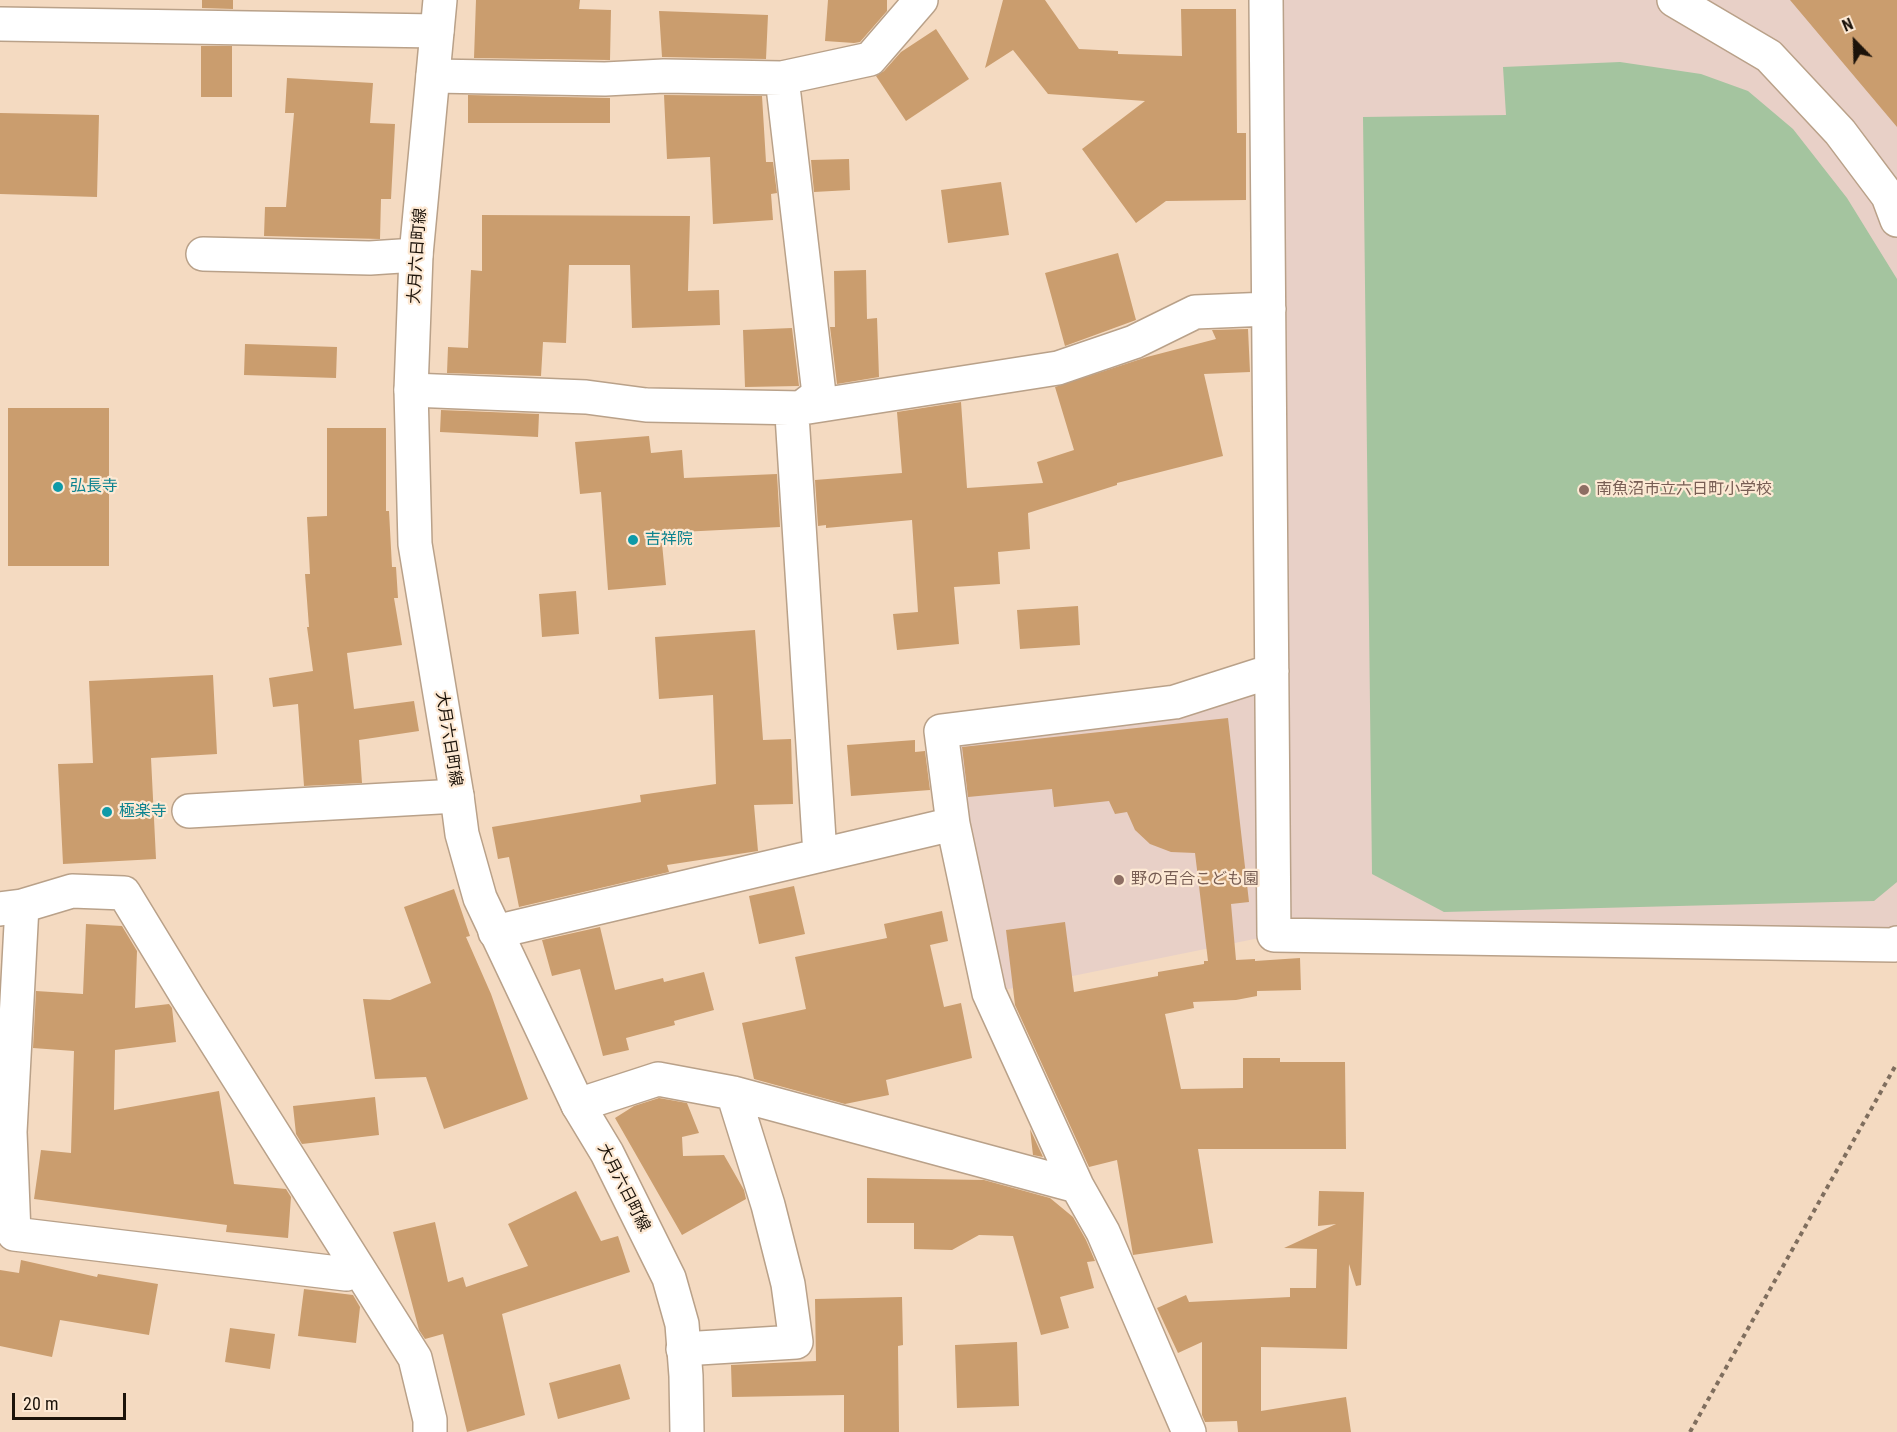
<!DOCTYPE html>
<meta charset="utf-8">
<style>
body{margin:0}
#map{position:relative;width:1897px;height:1432px;overflow:hidden;background:#f4dac1;font-family:"Roboto Condensed",sans-serif}
canvas{display:block}
.north{position:absolute;left:1825px;top:12px;width:60px;height:60px;-webkit-text-stroke:4px #fde9d4;paint-order:stroke;rotate:337deg;font-size:16px;font-weight:700;line-height:24px;text-align:center;color:#1c130a}
.north::after{content:'';display:block;margin:auto;width:21px;height:27px;background:#1c130a;clip-path:polygon(50% 0,100% 100%,50% 72%,0 100%)}
.scale{position:absolute;left:12px;top:1393px;width:114px;height:27px;box-sizing:border-box;border:3px solid #1c130a;border-top:0;padding-left:8px;font-size:18px;line-height:21px;white-space:nowrap;color:#1c130a;-webkit-text-stroke:4px #fde9d4;paint-order:stroke}
</style>
<div id="map">
<canvas width="1897" height="1432"></canvas>
<div class="north">N</div>
<div class="scale">20 m</div>
</div>
<script>
const context = document.querySelector('canvas').getContext('2d');
context.lineJoin = 'round';
function fill(path, color) { context.fillStyle = color; context.fill(path, 'evenodd'); }
function strokePath(path, color, width, dash) { context.strokeStyle = color; context.lineWidth = width; context.lineCap = dash ? 'butt' : 'round'; context.setLineDash(dash || []); context.stroke(path); }
function label(font, color, halo, rows, align = 'center') {
  context.font = font + ' "Roboto Condensed","Noto Sans JP",sans-serif'; context.lineWidth = 4.5; context.setLineDash([]); context.textBaseline = 'middle'; context.strokeStyle = halo; context.fillStyle = color; for (const [text, x, y, turn = 0] of rows) {
    context.save(); context.translate(x, y); context.rotate((+turn || 0) * Math.PI / 180); context.textAlign = isNaN(turn) ? turn : align; if (halo) context.strokeText(text, 0, 0); context.fillText(text, 0, 0); context.restore();
  }
}
const education = new Path2D(`
 M1266,0H1897V943L1274,935L989,993L941,731L1272,671Z`);
const green = new Path2D(`
 M1620,62L1701,74L1748,91L1793,129L1847,198L1897,279V882L1874,901L1444,912L1372,874L1363,117L1506,115L1503,67Z`);
const building = new Path2D(`
 M202,0H233V9L202,8Z
 M476,0H580L579,9L611,10L610,60L474,58Z
 M828,0H887V11L860,42L854,43L825,41Z
 M1003,0H1045L1079,49L1118,51V54L1182,56L1181,9H1236L1237,133H1246V200L1166,201L1136,223L1082,149L1145,101L1048,94L1013,50L985,68Z
 M1790,0H1897V127Z
 M659,11L768,15L766,59L662,57Z
 M936,29L969,79L906,121L876,76L884,71L901,52Z
 M201,46H232V97H201Z
 M287,78L373,83L370,123L395,124L391,199H381L380,239L264,236L265,207H286L294,113H285Z
 M468,95L610,98V123H468Z
 M664,95L762,96L766,162H773L777,193L771,194L773,220L713,224L710,157L667,159Z
 M0,113L99,115L97,197L0,194Z
 M849,159L850,190L814,192L811,160Z
 M1001,182L1009,235L948,243L941,190Z
 M482,215L690,216L688,291L719,290L720,325L632,328L630,265H569L566,343L543,342L541,376L447,373L448,347L468,348L471,270L482,271Z
 M1118,253L1136,320L1065,346L1045,273Z
 M866,270L867,319L877,318L879,377L837,384L830,327H835L834,271Z
 M792,328L799,386L745,387L743,330Z
 M1248,329L1250,372L1204,374L1223,456L1117,483V485L1028,513L1030,549L998,552L1000,584L954,587L959,644L897,650L893,614L918,612L912,520L826,528V525L818,526L815,480L902,473L897,412L961,402L967,488L1043,483L1037,462L1074,450L1055,387L1147,357L1216,339L1212,330Z
 M245,344L337,347L336,378L244,375Z
 M8,408H109V566H8Z
 M441,410L539,414L538,437L440,432Z
 M327,428H386V511H389L392,567H396L398,598H394L402,645L347,653L354,709L414,701L419,731L359,740L362,783L304,786L298,704L273,707L269,678L313,671L307,627H309L305,574H310L307,517L327,516Z
 M649,436L651,453L682,450L684,478L777,474L780,527L661,533L666,585L608,590L601,492L580,494L575,442Z
 M576,591L579,634L542,637L539,594Z
 M1078,606L1080,645L1020,649L1017,610Z
 M755,630L763,740L791,739L793,804L754,805L758,851L667,865L669,872L519,907L509,857L498,859L492,827L641,802L640,795L716,784L713,695L659,699L655,637Z
 M213,675L217,754L151,758L156,859L63,864L58,764L93,763L89,681Z
 M1228,718L1249,902L1231,904L1236,960L1255,959V961L1300,958L1301,990L1257,991V996L1236,1000L1193,1002L1194,1008L1165,1014L1181,1089L1243,1088V1058H1280V1062H1345L1346,1149H1198L1213,1243L1133,1255L1117,1160L1089,1167L1015,1005L1006,930L1065,922L1074,992L1158,976V972L1204,964V961H1208L1195,853L1171,852L1150,844L1135,830L1127,812L1115,814L1109,801L1054,807L1052,789L968,797L962,747Z
 M915,740V752L925,751L930,790L851,796L847,745Z
 M794,886L805,934L759,944L749,896Z
 M454,889L470,936L466,937L491,994L528,1099L444,1129L426,1077L375,1079L363,999L390,1000L431,983L404,907Z
 M942,911L948,941L930,945L944,1007L961,1003L972,1058L886,1080L889,1095L845,1104L754,1079L742,1023L806,1009L795,957L887,938L884,924Z
 M86,924L122,926L137,951L135,1008L169,1004L172,1008L176,1042L115,1050L114,1110L219,1091L234,1184L286,1189L291,1197L288,1238L226,1232L227,1225L34,1199L41,1150L71,1153L74,1051L33,1048L36,991L83,994Z
 M600,927L615,990L663,978L664,982L704,972L714,1010L674,1021L675,1025L626,1038L629,1050L603,1056L580,969L552,976L542,940Z
 M375,1097L379,1135L302,1144L296,1134L293,1106Z
 M659,1098L687,1103L699,1133L682,1137L683,1156L724,1155L744,1190L746,1199L682,1235L615,1118L634,1106Z
 M1030,1129L1043,1157L1033,1155Z
 M867,1178L984,1180L1050,1198L1073,1217L1086,1240L1095,1261L1087,1262L1094,1288L1060,1297L1069,1328L1041,1335L1013,1236L979,1235L952,1250L914,1249V1223H867Z
 M576,1191L601,1241L618,1236L630,1272L502,1314L525,1415L467,1432L443,1334L425,1339L419,1330L393,1232L435,1222L448,1282L463,1277L466,1287L528,1266L508,1224Z
 M1319,1191L1364,1192L1361,1285L1356,1286L1349,1264L1347,1349L1261,1347V1411L1346,1397L1351,1432H1238L1237,1421L1205,1422L1202,1415V1342L1178,1353L1157,1308L1186,1295L1189,1302L1290,1297V1288H1316L1317,1249L1284,1248L1336,1224L1318,1226Z
 M21,1260L97,1277L98,1274L158,1284L149,1335L60,1320L52,1357L0,1346V1270L19,1273Z
 M304,1289L353,1295L360,1307L356,1343L298,1336Z
 M902,1297L903,1345L898,1346L899,1432H844V1395L732,1397L731,1365L816,1361L815,1299Z
 M230,1328L275,1334L270,1369L225,1362Z
 M1017,1342L1019,1406L957,1408L955,1345Z
 M620,1364L630,1399L558,1419L549,1383Z`);
const path = new Path2D(`
 M1690,1432L1897,1063`);
const minor = new Path2D(`
 M1266,0L1274,935L1894,945L1897,943
 M1674,0L1769,56L1840,132L1888,196L1897,220
 M0,24L437,31
 M433,76L605,79L664,76L782,78L870,59L921,0
 M782,78L819,394L792,415L820,855
 M203,254L370,258L416,255
 M411,390L586,397L646,405L802,408L1058,368L1134,342L1195,312L1269,309
 M189,811L457,796
 M22,906L10,1132L14,1234L346,1274L356,1266
 M0,909L22,906L72,891L124,893L188,998L415,1358L430,1420V1432
 M495,932L953,824
 M578,1105L658,1079L733,1093L1077,1186L1103,1232L1189,1432
 M1077,1186L989,993L953,824L941,731L1175,702L1272,671
 M683,1349L796,1342L788,1284L768,1205L733,1093`);
const major = new Path2D(`
 M440,0L416,255L411,390L415,544L457,796L462,834L480,898L578,1105L607,1153L669,1278L682,1324L686,1376L687,1432`);
const markers = [
 [58,487,6,"#0f9aa8"],
 [1584,490,6,"#8d6e63"],
 [633,540,6,"#0f9aa8"],
 [107,812,6,"#0f9aa8"],
 [1119,880,6,"#8d6e63"]
];
const streetNames = [
 ["大月六日町線",418,256,-86],
 ["大月六日町線",448,739,81],
 ["大月六日町線",623,1188,63]
];
const cultureNames = [
 ["弘長寺",70,487],
 ["吉祥院",645,540],
 ["極楽寺",119,812]
];
const educationNames = [
 ["南魚沼市立六日町小学校",1596,490],
 ["野の百合こども園",1131,880]
];
fill(education, '#e8d0c7');
fill(green, '#a4c49f');
fill(building, '#ca9d6e');
strokePath(minor, '#b9a189', 36);
strokePath(major, '#b9a189', 36);
strokePath(path, '#7f6e5e', 4, [4.5, 4.5]);
strokePath(minor, '#fff', 33);
strokePath(major, '#fff', 33);
for (const [x, y, r, color] of markers) { const dot = new Path2D(); dot.arc(x, y, r, 0, 2 * Math.PI); context.fillStyle = color; context.fill(dot); strokePath(dot, '#fde9d4', 2); }
label('16px', '#1c130a', '#fde9d4', streetNames);
label('16px', '#0d838f', '#fde9d4', cultureNames, 'left');
label('16px', '#785e54', '#fde9d4', educationNames, 'left');
</script>
